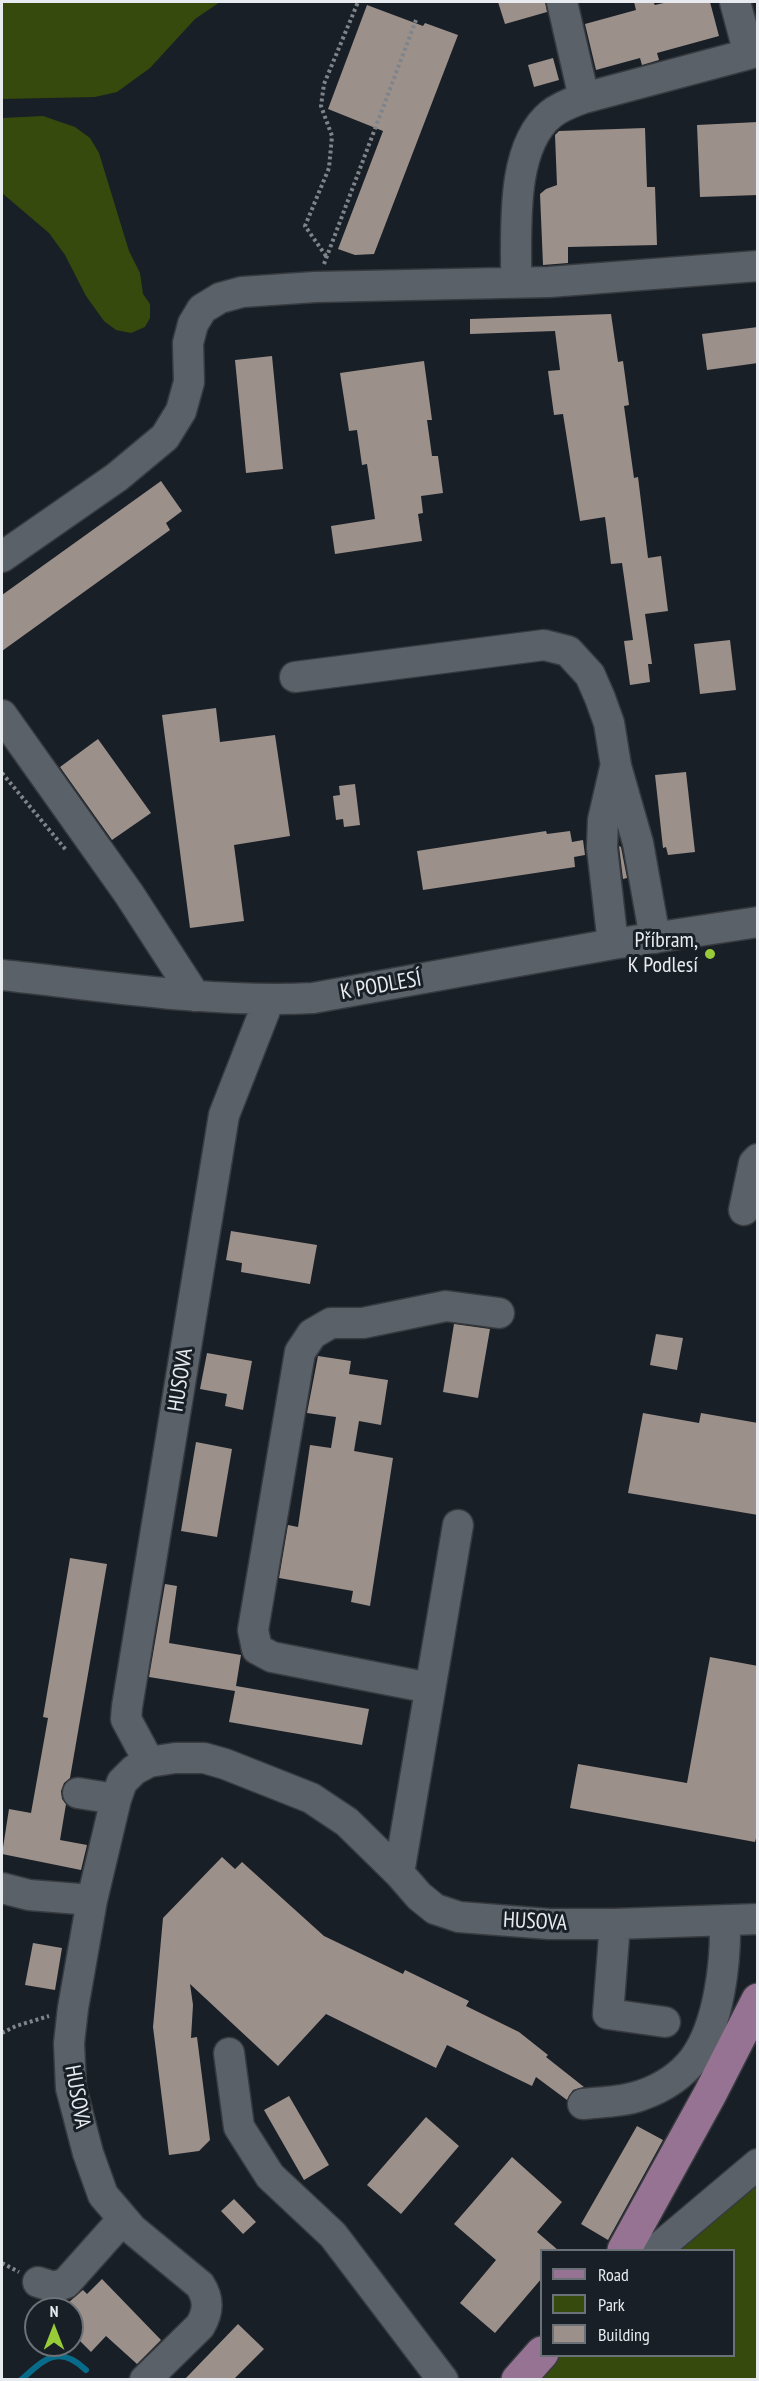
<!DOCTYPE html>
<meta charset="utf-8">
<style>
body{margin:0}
#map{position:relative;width:759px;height:2381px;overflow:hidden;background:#191f26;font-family:"PT Sans Narrow",sans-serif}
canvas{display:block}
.frame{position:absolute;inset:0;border:3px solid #e7ebf0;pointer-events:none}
.legend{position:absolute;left:540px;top:2249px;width:195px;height:108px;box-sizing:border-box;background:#191f26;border:2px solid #6b7177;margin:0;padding:8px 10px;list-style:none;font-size:18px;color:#e7ebf0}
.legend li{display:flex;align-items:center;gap:12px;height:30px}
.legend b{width:30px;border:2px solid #6b7177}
.north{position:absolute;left:24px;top:2297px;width:60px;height:60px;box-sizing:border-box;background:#191f26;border:2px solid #6b7177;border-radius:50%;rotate:0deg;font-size:16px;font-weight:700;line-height:24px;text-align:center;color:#e7ebf0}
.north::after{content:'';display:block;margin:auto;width:21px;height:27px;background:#97cb38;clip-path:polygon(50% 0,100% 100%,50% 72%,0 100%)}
</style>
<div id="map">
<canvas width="759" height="2381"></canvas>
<div class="frame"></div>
<ul class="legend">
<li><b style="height:8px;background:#977393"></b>Road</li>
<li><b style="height:16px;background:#354a0c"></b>Park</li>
<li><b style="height:16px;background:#9c908b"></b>Building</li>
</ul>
<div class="north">N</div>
</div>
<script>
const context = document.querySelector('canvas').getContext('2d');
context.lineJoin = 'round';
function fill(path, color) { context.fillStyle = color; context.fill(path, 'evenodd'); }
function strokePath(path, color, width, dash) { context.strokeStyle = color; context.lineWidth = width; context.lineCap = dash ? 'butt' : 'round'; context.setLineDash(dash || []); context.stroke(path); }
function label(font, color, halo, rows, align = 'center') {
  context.font = font + ' "PT Sans Narrow",sans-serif'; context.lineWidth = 6; context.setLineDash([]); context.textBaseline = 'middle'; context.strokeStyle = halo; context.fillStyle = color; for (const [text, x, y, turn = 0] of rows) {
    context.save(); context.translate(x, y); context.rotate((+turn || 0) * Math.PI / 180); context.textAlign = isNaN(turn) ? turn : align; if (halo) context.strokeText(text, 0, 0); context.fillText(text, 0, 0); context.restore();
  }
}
const green = new Path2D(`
 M2,2H220L195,19L150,68L117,92L95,97L2,99Z
 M43,116L75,127L90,138L99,153L129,251L140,273L143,294L150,304V318L145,327L131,333L116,330L104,321L86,296L65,255L49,233L2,193V118Z
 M757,2186V2379L534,2380L555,2356H734V2250H666Z`);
const stream = new Path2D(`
 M21,2380C44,2359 59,2344 86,2370`);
const building = new Path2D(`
 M498,2H545L547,12L505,24Z
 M634,2H653L655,5L668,2H710L719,36L657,53L659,60L642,65L640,58L596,70L585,24L636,10Z
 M367,5L423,26L425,23L458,35L374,254L355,255L338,249L383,131L328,109Z
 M553,58L559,80L534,87L528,65Z
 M758,122V195L700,197L697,125Z
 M645,128L647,187H655L657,245L568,247V263L543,265L540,194L546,189L557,185L555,135L559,131Z
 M611,314L618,362L623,361L629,405L624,406L634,478L638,477L648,558L661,556L668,611L645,614L652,664H648L650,682L630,685L624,641L633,640L622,563L611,564L605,517L580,521L563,414L554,415L548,371L560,370L555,331L470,334V319Z
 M758,327V363L707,370L702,334Z
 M272,356L283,469L246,473L235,360Z
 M424,361L432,420H427L432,456H438L443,493L421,496L423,513L418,514L422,541L335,554L331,526L375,519L367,464L362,465L357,430L349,431L340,373Z
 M161,481L182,511L166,523L170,530L2,651V595Z
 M730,640L736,690L700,694L694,644Z
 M216,708L220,742L275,735L290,836L234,845L244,921L190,928L162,715Z
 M98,739L151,813L112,840L60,767Z
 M686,772L695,852L668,855L666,847L663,848L655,775Z
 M355,784L360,825L344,827L343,819L336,820L333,796L340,795L339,786Z
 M546,831L547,834L570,831L572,842L583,840L585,855L574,857L575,867L423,890L417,851Z
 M619,846L621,847L627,878L623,879Z
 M231,1231L317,1245L310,1284L241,1272L242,1263L226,1260Z
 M454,1324L490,1329L478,1398L443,1392Z
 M656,1334L683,1338L677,1370L650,1365Z
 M207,1353L252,1361L243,1410L225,1406L227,1394L200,1389Z
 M318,1356L351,1361L349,1374L388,1380L381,1425L359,1421L354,1451L393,1458L370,1606L351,1602L353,1591L279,1578L288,1525L298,1527L310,1445L331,1448L336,1417L307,1413Z
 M643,1413L699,1423L701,1413L758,1423V1515L628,1493Z
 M196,1442L232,1449L217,1537L181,1531Z
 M70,1558L107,1564L70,1778L64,1783L61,1791L62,1799L66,1804L60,1840L87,1845L81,1870L2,1854L9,1809L31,1813L48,1718L43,1717Z
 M165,1584L177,1586L169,1643L241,1655L236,1686L369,1709L362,1745L229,1722L235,1691L149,1677Z
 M710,1657L758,1666V1831L755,1842L570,1808L578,1764L687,1783Z
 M222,1857L235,1869L242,1862L324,1936L403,1974L405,1970L469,2001L466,2006L519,2032L548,2055L546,2057L584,2087L573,2090L567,2100L536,2077L532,2086L447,2045L436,2068L326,2014L278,2066L190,1984L193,2005L191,2038L197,2037L210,2140L199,2151L169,2155L153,2027L163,1918Z
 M33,1943L62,1948L55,1990L25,1985Z
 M289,2096L329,2165L304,2180L264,2110Z
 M426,2117L459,2146L401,2214L367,2185Z
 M637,2126L663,2140L608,2240L581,2224Z
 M512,2157L562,2202L537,2232L558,2250H542V2278L495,2333L460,2303L496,2260L454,2224Z
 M234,2199L256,2222L243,2234L221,2211Z
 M102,2279L161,2340L137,2364L106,2336L91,2352L72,2333V2309H61L83,2290L87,2294Z
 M238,2324L264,2349L234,2379H185Z`);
const path = new Path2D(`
 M326,256L305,226L329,168L332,136L321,106L324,84L358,2
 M324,264L416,20
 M2,773L66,850
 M2,2033L16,2026L49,2016
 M2,2263L19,2272`);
const minor = new Path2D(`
 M562,2L584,98
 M516,282C517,234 509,148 551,114C561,106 573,102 584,98L749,54L735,2
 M2,557L117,477L165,437L181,411L189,382L188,343L193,324L202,309L220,298L242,292L315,287L549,282L758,266
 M295,677L544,645L568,651L590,675L600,698L609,723L616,766L638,843L655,938
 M2,715L129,894L195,996
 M613,944L602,848L603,820L615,768
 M2,975C105,986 209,1003 313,998L613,944L758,922
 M744,1210L754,1163L758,1159
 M430,1688L272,1657L257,1649L253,1630L300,1352L312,1334L331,1323H363L446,1306L499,1313
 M149,1762L126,1719L127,1707L224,1115L269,1000
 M78,1793L116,1799
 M399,1873L458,1525
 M2,1888L29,1895L92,1900
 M615,1924L608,2014L665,2022
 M229,2053L239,2127L270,2176L333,2235L443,2380
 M583,2104C601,2102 624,2102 642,2095C662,2088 681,2076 694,2059C719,2025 726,1962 725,1921
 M656,2250L758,2164
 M38,2282L54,2287L66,2283L123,2219
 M145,2380L200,2326C209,2311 209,2299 200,2285L132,2229L103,2195L88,2153L71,2088L69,2043L73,2008L92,1900L116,1799L122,1782L134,1770L149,1762L175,1758H204L225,1764L311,1798L347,1822L399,1873L419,1896L435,1909L459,1917L549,1924H615L758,1919`);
const major = new Path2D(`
 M624,2250L710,2094L758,2000
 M518,2380L542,2353`);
const markers = [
 [710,954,6,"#97cb38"]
];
const poiNames = [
 ["Příbram,",698,941],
 ["K Podlesí",698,966]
];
const streetNames = [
 ["K PODLESÍ",381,986,-10],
 ["HUSOVA",181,1380,-81],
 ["HUSOVA",535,1922,3],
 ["HUSOVA",77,2097,80]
];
fill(green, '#354a0c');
strokePath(stream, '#086b89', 6);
fill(building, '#9c908b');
strokePath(minor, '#373b40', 33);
strokePath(major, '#373b40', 36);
strokePath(path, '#7f848a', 4, [3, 3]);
strokePath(minor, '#5a6169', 30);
strokePath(major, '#977393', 33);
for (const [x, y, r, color] of markers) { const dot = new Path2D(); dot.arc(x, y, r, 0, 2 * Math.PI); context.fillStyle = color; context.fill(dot); strokePath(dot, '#191f26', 2); }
label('22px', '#e7ebf0', '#191f26', poiNames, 'right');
label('22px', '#e7ebf0', '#191f26', streetNames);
</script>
